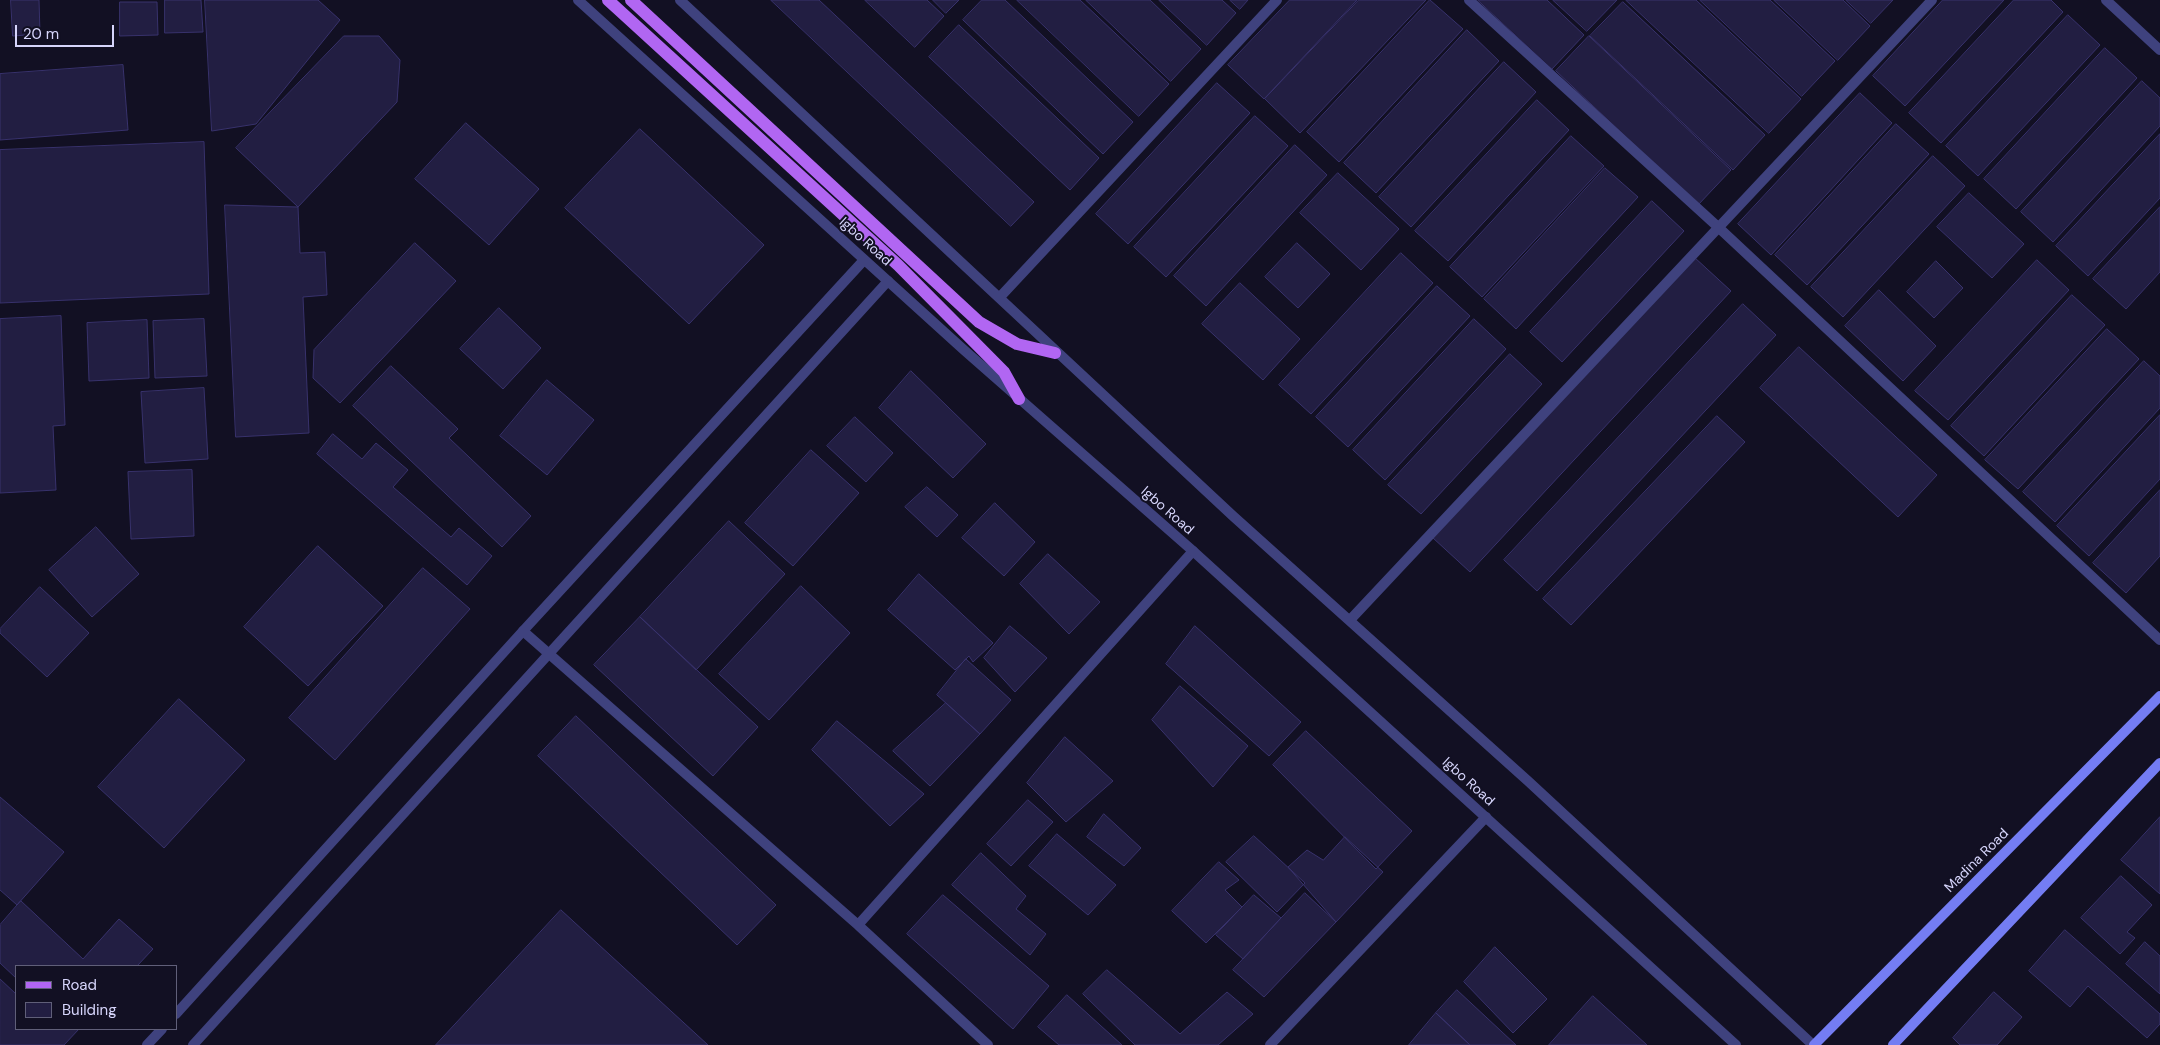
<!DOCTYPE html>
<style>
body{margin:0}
#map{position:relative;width:2160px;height:1045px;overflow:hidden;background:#121023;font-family:"DM Sans",sans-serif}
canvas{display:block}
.legend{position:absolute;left:15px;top:965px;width:162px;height:65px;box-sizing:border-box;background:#121023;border:1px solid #605f79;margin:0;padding:6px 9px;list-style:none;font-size:15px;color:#d6d5fb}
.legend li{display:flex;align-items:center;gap:10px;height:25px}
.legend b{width:25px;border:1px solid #605f79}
.scale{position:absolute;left:15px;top:25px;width:99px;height:22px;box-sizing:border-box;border:2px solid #d6d5fb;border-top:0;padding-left:6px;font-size:15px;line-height:18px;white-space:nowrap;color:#d6d5fb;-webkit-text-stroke:4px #121023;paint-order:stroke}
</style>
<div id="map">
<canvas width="2160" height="1045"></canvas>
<ul class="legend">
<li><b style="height:6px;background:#b166f2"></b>Road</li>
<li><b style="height:14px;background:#221e42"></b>Building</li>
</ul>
<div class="scale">20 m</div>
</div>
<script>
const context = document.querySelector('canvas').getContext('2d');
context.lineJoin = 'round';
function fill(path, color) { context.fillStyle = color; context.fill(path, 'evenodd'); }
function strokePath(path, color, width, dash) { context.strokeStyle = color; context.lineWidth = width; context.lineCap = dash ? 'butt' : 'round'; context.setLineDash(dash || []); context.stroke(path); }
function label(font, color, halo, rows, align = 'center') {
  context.font = font + ' "DM Sans",sans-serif'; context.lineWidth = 4; context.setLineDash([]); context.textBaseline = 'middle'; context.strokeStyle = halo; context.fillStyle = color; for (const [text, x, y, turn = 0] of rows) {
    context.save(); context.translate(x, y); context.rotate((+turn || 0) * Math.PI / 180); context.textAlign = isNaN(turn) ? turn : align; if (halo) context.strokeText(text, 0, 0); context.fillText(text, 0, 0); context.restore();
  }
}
const building = new Path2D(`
 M11,0H39L40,34L13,36Z
 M165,0H201L203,32L165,33Z
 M205,0H318L340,20L256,124L212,131Z
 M771,0H819L1034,202L1011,226Z
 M865,0H927L944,16L915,47Z
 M933,0H959L946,13Z
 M982,0H1005L1133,122L1103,154L963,20Z
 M1017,0H1080L1169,84L1139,116Z
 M1086,0H1150L1201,49L1171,81Z
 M1159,0H1222L1236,13L1207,45Z
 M1230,0H1248L1240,9Z
 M1290,0H1357L1264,99L1228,65Z
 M1359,0H1426L1300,133L1265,99Z
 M1430,0L1463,29L1339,162L1307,132Z
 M1478,0H1547L1584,35L1552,69Z
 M1553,0H1617L1587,31Z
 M1626,0H1696L1801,99L1769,133Z
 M1700,0H1770L1835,61L1802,96Z
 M1774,0H1843L1870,26L1838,60Z
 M1846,0H1893L1871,23Z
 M1943,0H2004L1905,106L1873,76Z
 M2014,0H2051L2063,12L1941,143L1909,113Z
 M120,2H157L158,35L120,36Z
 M1623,2L1765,135L1733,170L1590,36Z
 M2068,15L2100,45L1978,176L1946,146Z
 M959,25L1099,158L1070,190L929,57Z
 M1467,30L1499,61L1376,193L1344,163Z
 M344,36H379L400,60L397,102L298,207L236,148Z
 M1589,36L1731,170L1698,205L1556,71Z
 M2105,48L2137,78L2016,209L1984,179Z
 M1504,62L1536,92L1411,227L1379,197Z
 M123,65L128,130L0,140V74Z
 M2142,81L2160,98V126L2053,242L2021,212Z
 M1217,83L1250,113L1128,244L1096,214Z
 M1860,93L1892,123L1771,255L1738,224Z
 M1537,100L1569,130L1448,261L1415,231Z
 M1255,116L1288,146L1166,277L1134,247Z
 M466,123L539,189L489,245L415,179Z
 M1896,124L1929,154L1807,285L1775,255Z
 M640,129L764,245L689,324L565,208Z
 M2160,134V198L2088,276L2056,246Z
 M1571,136L1604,166L1482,297L1450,267Z
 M204,142L209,294L0,303V150Z
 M1295,145L1327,175L1206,306L1174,276Z
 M1933,156L1965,186L1843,317L1811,287Z
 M1605,168L1638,197L1516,329L1484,299Z
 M1338,173L1399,229L1361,270L1300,213Z
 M1969,193L2024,244L1992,278L1937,227Z
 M1652,201L1684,231L1562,362L1530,332Z
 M225,205L298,207L300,253L325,252L327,295L303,297L309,433L236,437Z
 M2160,207V272L2126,309L2093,279Z
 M415,243L456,281L340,403L313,378L314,350Z
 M1297,243L1330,274L1298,308L1265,277Z
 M1401,253L1433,283L1311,414L1279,385Z
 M1694,257L1731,291L1470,572L1433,538Z
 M2037,260L2069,290L1948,420L1915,391Z
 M1936,261L1963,288L1934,318L1907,292Z
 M1240,283L1300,339L1263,380L1202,324Z
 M1437,286L1470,316L1348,447L1316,417Z
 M1879,290L1936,346L1903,381L1845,326Z
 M2072,295L2105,325L1984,456L1951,426Z
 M1743,304L1776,335L1537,591L1504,560Z
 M499,308L541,348L503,389L460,349Z
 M61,316L65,425L53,426L56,490L0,493V319Z
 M204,319L207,376L155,378L153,321Z
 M1474,319L1506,349L1385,480L1353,450Z
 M147,320L149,378L89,381L87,323Z
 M2107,329L2139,359L2018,489L1985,460Z
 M1799,347L1937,475L1898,517L1760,388Z
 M1510,354L1542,384L1421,514L1388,485Z
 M2144,361L2160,376V408L2055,522L2023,492Z
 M391,366L458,429L449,438L531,516L502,547L353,406Z
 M911,371L986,444L953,478L879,408Z
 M547,380L594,420L547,475L500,436Z
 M204,388L208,459L145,463L141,392Z
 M2160,415V479L2089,556L2057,526Z
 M1717,416L1745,442L1571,625L1543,599Z
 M855,417L893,453L866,482L827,446Z
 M333,434L362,459L376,443L408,470L393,487L451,537L459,528L492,556L467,585L317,454Z
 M811,450L859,493L793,566L745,523Z
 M192,470L194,536L131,539L128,472Z
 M927,487L958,515L937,537L905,507Z
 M2160,490V556L2126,593L2093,563Z
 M995,503L1035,542L1004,576L962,538Z
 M729,521L785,574L696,670L640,617Z
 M96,527L139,574L92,617L49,570Z
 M318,546L383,606L308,686L244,627Z
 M1048,554L1100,602L1069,634L1020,584Z
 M423,568L470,609L335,760L289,718Z
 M919,574L993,643L973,662L969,656L955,670L888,610Z
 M801,586L850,633L769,720L719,674Z
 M40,587L89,633L47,677L0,633V629Z
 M640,617L758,727L713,776L594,665Z
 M1010,626L1047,658L1015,692L984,658Z
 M1195,626L1301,722L1269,756L1166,664Z
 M966,659L1011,700L980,734L937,695Z
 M1180,686L1248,746L1213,787L1152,720Z
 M179,699L245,760L164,848L98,787Z
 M946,703L980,734L930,786L893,751Z
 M576,716L776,905L737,945L538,756Z
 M837,721L924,794L890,826L812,750Z
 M1306,731L1412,831L1376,869L1273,765Z
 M1065,737L1113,781L1066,822L1027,783Z
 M0,797L64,852L17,905L0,890Z
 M1028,800L1053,822L1011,866L987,844Z
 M1104,814L1141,848L1124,866L1087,837Z
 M2160,817V894L2121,860Z
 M1057,834L1116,885L1088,915L1029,866Z
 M1254,836L1305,883L1277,912L1226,862Z
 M1345,837L1383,872L1336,922L1288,867L1307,850L1323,860Z
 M981,853L1026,896L1016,909L1046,934L1030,955L952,885Z
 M1219,862L1239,880L1225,890L1242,907L1206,943L1172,911Z
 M2121,876L2152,905L2127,932L2135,938L2120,954L2081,918Z
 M1305,893L1336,922L1264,997L1233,970Z
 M943,895L1049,986L1013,1029L907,934Z
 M1254,895L1281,918L1243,959L1216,935Z
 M21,901L83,959L119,919L153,949L137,966H16V978L0,963V925Z
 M561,910L708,1045H436Z
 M2065,930L2160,1014V1024L2147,1038L2088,986L2070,1007L2029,971Z
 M2145,942L2160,956V994L2126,964Z
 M1495,947L1547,999L1513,1033L1464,982Z
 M1107,970L1180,1034L1227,992L1253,1014L1218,1045H1135L1083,994Z
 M0,979L16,994V1029H79L64,1045H0Z
 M1457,990L1516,1045H1470L1436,1013Z
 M1994,992L2022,1017L1997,1045H1960L1953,1038Z
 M1067,995L1122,1045H1059L1038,1027Z
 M1593,996L1647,1045H1549Z
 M1436,1013L1470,1045H1409Z`);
const service = new Path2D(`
 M1469,0L1718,227L2160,640
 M2106,0L2160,50
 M1000,297L1277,0
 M1350,620L1932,0
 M523,631L858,925L988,1045
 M858,925L1193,551
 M1270,1045L1486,817`);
const minor = new Path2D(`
 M176,1014L523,631L864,260
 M147,1045L162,1029
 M193,1045L888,281`);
const tertiary = new Path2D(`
 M578,0L964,350L1193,551L1736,1045
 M680,0L1233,516L1528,781L1813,1045`);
const secondary = new Path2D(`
 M1814,1045L2160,696
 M1893,1045L2160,763`);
const primary = new Path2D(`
 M608,0L898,265L1004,372L1019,399
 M631,0L979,322L1017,344L1055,353`);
const streetNames = [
 ["Igbo Road",865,242,42],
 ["Igbo Road",1167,511,41],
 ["Igbo Road",1468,782,42],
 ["Madina Road",1977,861,-45]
];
fill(building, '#221e42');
strokePath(building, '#38326c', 1);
strokePath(service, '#3f427e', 10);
strokePath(minor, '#3f427e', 10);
strokePath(tertiary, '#3f427e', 10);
strokePath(secondary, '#747df3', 10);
strokePath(primary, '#b166f2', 12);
label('14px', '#d6d5fb', '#121023', streetNames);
</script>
